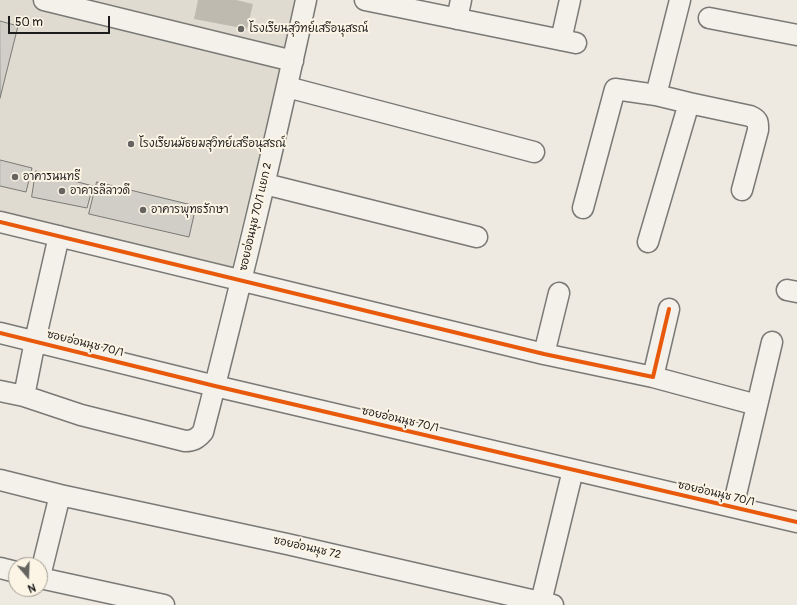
<!DOCTYPE html>
<meta charset="utf-8">
<style>
body{margin:0}
#map{position:relative;width:797px;height:605px;overflow:hidden;background:#eeeae2;font-family:Pangolin,sans-serif}
canvas{display:block}
.north{position:absolute;left:8px;top:557px;width:40px;height:40px;box-sizing:border-box;background:#fcf5e5;border:1px solid #a29e95;border-radius:50%;rotate:161deg;font-size:11px;font-weight:700;line-height:16px;text-align:center;color:#1c1c1c}
.north::after{content:'';display:block;margin:auto;width:14px;height:18px;background:#666461;clip-path:polygon(50% 0,100% 100%,50% 72%,0 100%)}
.scale{position:absolute;left:8px;top:16px;width:102px;height:18px;box-sizing:border-box;border:2px solid #1c1c1c;border-top:0;padding-left:5px;font-size:12px;line-height:14px;white-space:nowrap;color:#1c1c1c;-webkit-text-stroke:3px #fcf5e5;paint-order:stroke}
</style>
<div id="map">
<canvas width="797" height="605"></canvas>
<div class="north">N</div>
<div class="scale">50 m</div>
</div>
<script>
const context = document.querySelector('canvas').getContext('2d');
context.lineJoin = 'round';
function fill(path, color) { context.fillStyle = color; context.fill(path, 'evenodd'); }
function strokePath(path, color, width, dash) { context.strokeStyle = color; context.lineWidth = width; context.lineCap = dash ? 'butt' : 'round'; context.setLineDash(dash || []); context.stroke(path); }
function label(font, color, halo, rows, align = 'center') {
  context.font = font + ' Pangolin,"Playpen Sans Thai",sans-serif'; context.lineWidth = 4; context.setLineDash([]); context.textBaseline = 'middle'; context.strokeStyle = halo; context.fillStyle = color; for (const [text, x, y, turn = 0] of rows) {
    context.save(); context.translate(x, y); context.rotate((+turn || 0) * Math.PI / 180); context.textAlign = isNaN(turn) ? turn : align; if (halo) context.strokeText(text, 0, 0); context.fillText(text, 0, 0); context.restore();
  }
}
const built = new Path2D(`
 M0,0H297L231,271L0,216Z`);
const green = new Path2D(`
 M0,0H71L285,51L280,71L246,63L260,97L263,113L252,156L232,176L204,199L193,202L0,156Z`);
const water = new Path2D(`
 M198,0H236L253,4L247,29L194,19Z`);
const building = new Path2D(`
 M0,21L18,26L0,98Z
 M0,160L32,168L26,192L0,186Z
 M36,171L93,186L87,208L32,197Z
 M97,182L196,206L189,237L89,214Z`);
const minor = new Path2D(`
 M44,0L293,61
 M365,0L576,43
 M709,18L797,35
 M457,19L461,0
 M561,40L570,0
 M287,87L534,152
 M656,95L680,0
 M689,103L750,116C759,120 758,122 758,130L742,190
 M265,184L477,237
 M583,208L615,89L656,95L689,103L648,242
 M0,222L544,354L653,377L669,309
 M787,290L797,292
 M0,333L215,386L797,522
 M544,354L559,293
 M653,377L757,405
 M0,391L24,396L81,415L185,441C193,441 197,439 203,432C219,371 234,309 249,248C269,165 288,83 306,0
 M24,396L35,341L59,236
 M0,480L60,495L287,544L553,605
 M733,507L772,342
 M0,568L16,572
 M40,576L60,495
 M40,578L164,605
 M541,602L573,470`);
const cycleway = new Path2D(`
 M0,222L544,354L653,377L669,309
 M0,333L215,386L797,522`);
const markers = [
 [241,29,4,"#666461"],
 [131,144,4,"#666461"],
 [15,177,4,"#666461"],
 [62,191,4,"#666461"],
 [143,210,4,"#666461"]
];
const poiNames = [
 ["โรงเรียนสุวิทย์เสรีอนุสรณ์",249,29],
 ["โรงเรียนมัธยมสุวิทย์เสรีอนุสรณ์",139,144],
 ["อาคารนนทรี",23,177],
 ["อาคารลีลาวดี",70,191],
 ["อาคารพุทธรักษา",151,210]
];
const streetNames = [
 ["ซอยอ่อนนุช 70/1 แยก 2",256,217,-77],
 ["ซอยอ่อนนุช 70/1",85,344,14],
 ["ซอยอ่อนนุช 70/1",400,420,13],
 ["ซอยอ่อนนุช 70/1",716,494,13],
 ["ซอยอ่อนนุช 72",307,548,13]
];
fill(built, '#e0dbd0');
fill(green, '#dfdbd0');
fill(water, '#bebab0');
fill(building, '#d1cec8');
strokePath(building, '#7a7975', 1);
strokePath(minor, '#7a7975', 23);
strokePath(minor, '#f4f1ea', 20);
strokePath(cycleway, '#e8590c', 4);
for (const [x, y, r, color] of markers) { const dot = new Path2D(); dot.arc(x, y, r, 0, 2 * Math.PI); context.fillStyle = color; context.fill(dot); strokePath(dot, '#fcf5e5', 1.5); }
label('11px', '#1c1c1c', '#fcf5e5', poiNames, 'left');
label('11px', '#1c1c1c', '#fcf5e5', streetNames);
</script>
